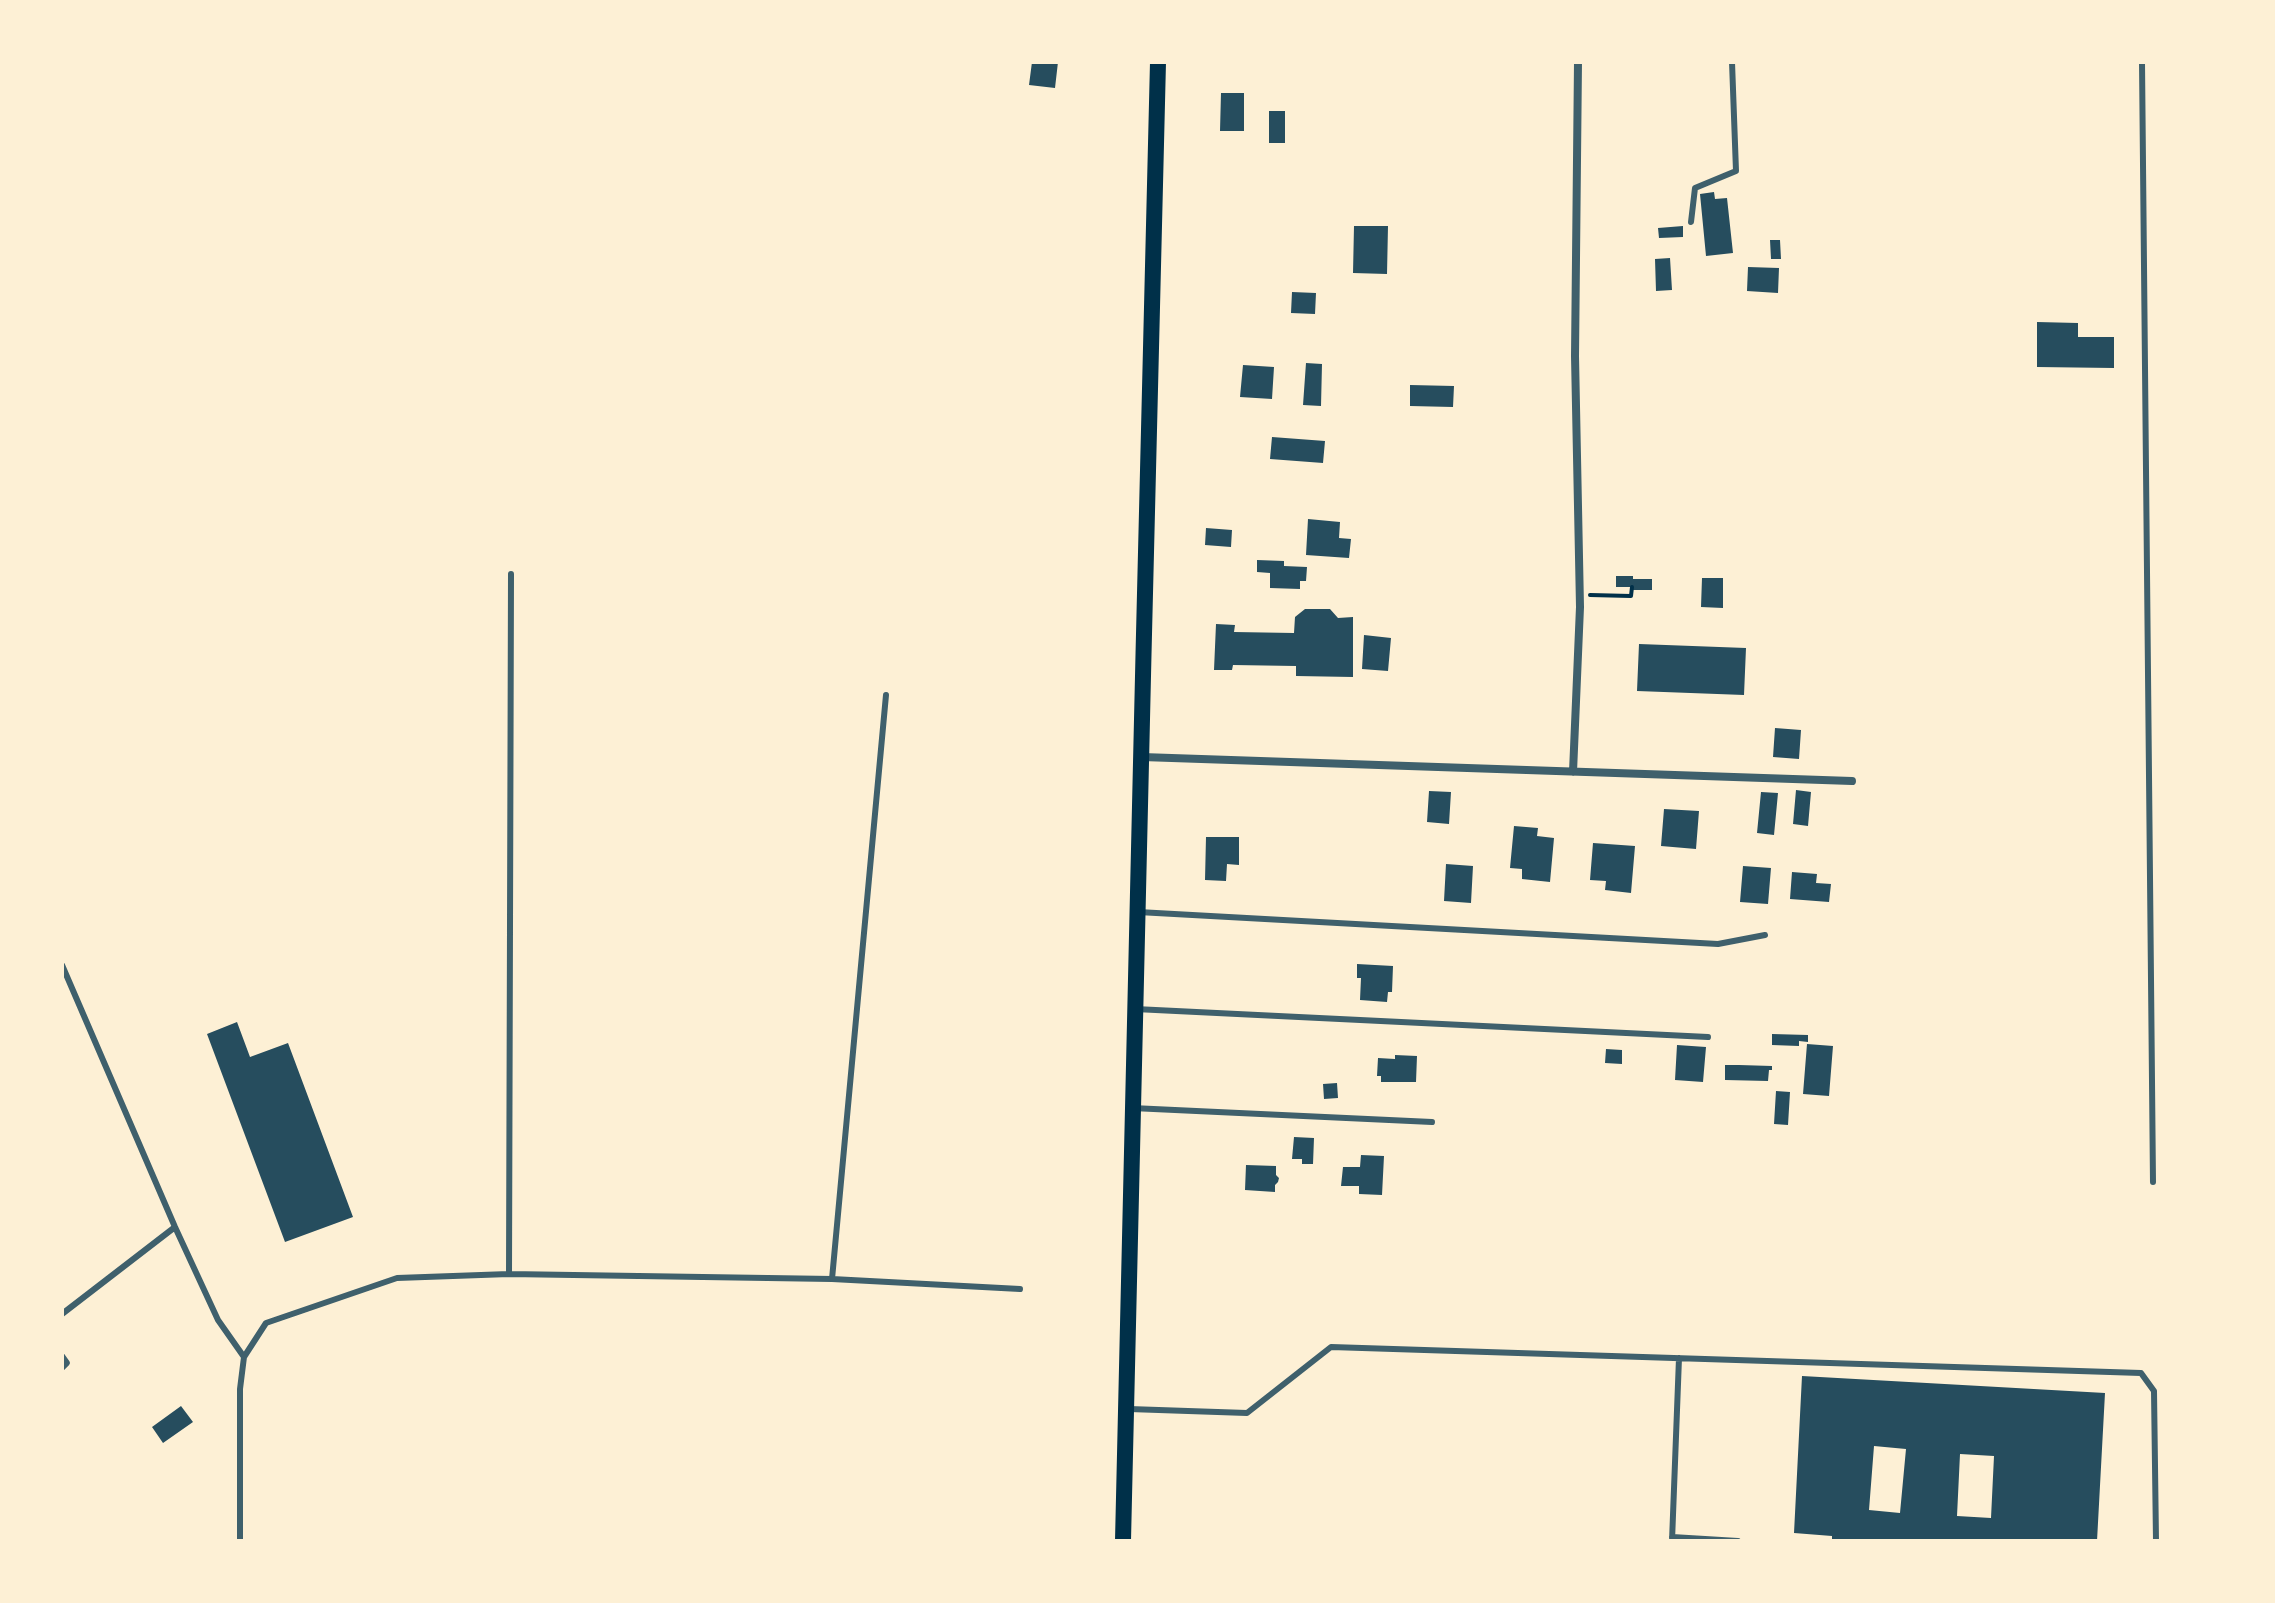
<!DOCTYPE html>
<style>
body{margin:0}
#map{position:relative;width:2275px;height:1603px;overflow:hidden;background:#fdf0d5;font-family:"Public Sans",sans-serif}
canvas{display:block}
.frame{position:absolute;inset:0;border:64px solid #fdf0d5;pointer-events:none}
</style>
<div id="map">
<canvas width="2275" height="1603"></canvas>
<div class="frame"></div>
</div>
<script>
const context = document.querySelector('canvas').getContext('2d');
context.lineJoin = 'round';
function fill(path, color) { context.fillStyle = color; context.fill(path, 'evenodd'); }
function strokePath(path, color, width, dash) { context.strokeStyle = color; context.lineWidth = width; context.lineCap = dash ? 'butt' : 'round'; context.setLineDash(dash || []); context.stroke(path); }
const building = new Path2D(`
 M1032,62H1058L1055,88L1029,85Z
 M1221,93H1244V131H1220Z
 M1269,111H1285V143H1269Z
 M1714,192L1715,199L1727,198L1733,253L1706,256L1700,194Z
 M1354,226H1388L1387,274L1353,273Z
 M1683,226V237L1659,238L1658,228Z
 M1770,240H1780L1781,259H1771Z
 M1670,258L1672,290L1656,291L1655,259Z
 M1748,267L1779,268L1778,293L1747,291Z
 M1292,292L1316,293L1315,314L1291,313Z
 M2037,322L2078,323V337H2114V368L2037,367Z
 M1306,363L1322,364L1321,406L1303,405Z
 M1243,365L1274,367L1272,399L1240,397Z
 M1410,385L1454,386L1453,407L1410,406Z
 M1272,437L1325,441L1323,463L1270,459Z
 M1308,519L1340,522L1339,538L1351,539L1349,558L1306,555Z
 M1206,528L1232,530L1231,547L1205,545Z
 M1257,560L1284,561V566L1307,567L1306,581H1300V589L1270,588V573L1257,572Z
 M1616,576H1633V579H1652V590H1632V587H1616Z
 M1702,578H1723V608L1701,607Z
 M1305,609H1330L1338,618L1353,617V677L1296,676V666L1233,665L1232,670H1214L1216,624L1235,625L1234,632L1294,633L1295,617Z
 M1364,635L1391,638L1388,671L1362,669Z
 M1639,644L1746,648L1744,695L1637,691Z
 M1775,728L1801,730L1799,759L1773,757Z
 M1796,790L1811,792L1808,826L1793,824Z
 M1429,791L1451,792L1449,824L1427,822Z
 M1761,792L1778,793L1774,835L1757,833Z
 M1664,809L1699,811L1696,849L1661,846Z
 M1514,826L1538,828L1537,836L1554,838L1550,882L1522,879V869L1510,868Z
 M1206,837H1239V865L1227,864L1226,881L1205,880Z
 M1593,843L1635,846L1631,893L1605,890L1606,881L1590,880Z
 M1446,864L1473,866L1471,903L1444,901Z
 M1743,866L1771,868L1768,904L1740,902Z
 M1792,872L1817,874L1816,883L1831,884L1829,902L1790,899Z
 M1357,964L1393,966L1392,992H1388L1387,1002L1360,1000L1361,978H1357Z
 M237,1022L250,1057L288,1043L353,1217L285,1242L207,1034Z
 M1772,1034L1808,1035V1042L1799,1041V1046L1772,1045Z
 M1807,1044L1833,1046L1829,1096L1803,1094Z
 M1677,1045L1706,1047L1703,1082L1675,1080Z
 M1606,1049L1622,1050V1064L1605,1063Z
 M1395,1055L1417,1056L1416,1082H1381V1076H1377L1378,1058L1395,1059Z
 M1725,1065H1739L1772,1066V1070H1769L1768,1081L1725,1080Z
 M1337,1083L1338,1098L1324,1099L1323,1084Z
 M1776,1091L1790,1092L1788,1125L1774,1124Z
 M1294,1137L1314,1138L1313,1164H1302V1159H1292Z
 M1361,1155L1384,1156L1382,1195L1359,1194V1186H1341L1343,1167H1360Z
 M1246,1165L1276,1166V1175L1279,1178L1278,1182L1275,1185V1192L1245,1190Z
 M1802,1376L2105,1393L2097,1541H1832V1536L1794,1533ZM1874,1446L1906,1449L1900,1513L1869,1510ZM1960,1454L1994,1456L1991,1518L1957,1516Z
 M181,1406L193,1422L163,1443L152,1427Z`);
const path = new Path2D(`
 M1590,595L1631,596L1632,587`);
const service = new Path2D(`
 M2142,62L2153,1182
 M1691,222L1695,188L1736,171L1732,62
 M1138,912L1718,944L1765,935
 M62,965L175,1227L218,1320L244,1357
 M1135,1009L1708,1037
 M1132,1108L1432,1122
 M509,1274L832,1279L1020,1289
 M832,1279L886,695
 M62,1314L175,1227
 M62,1356L67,1363L62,1368
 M1129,1409L1247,1413L1331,1347L2141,1373L2154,1391L2156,1541
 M1672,1537L1738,1541
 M240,1541V1389L244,1357L266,1323L397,1278L509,1274L511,574
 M1672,1541L1679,1358`);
const minor = new Path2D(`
 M1142,757L1852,781
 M1573,772L1580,607L1575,356L1578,62`);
const secondary = new Path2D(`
 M1123,1541C1132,1048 1147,555 1158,62`);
fill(building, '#264d5e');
strokePath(path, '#003049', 4);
strokePath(service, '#3f606c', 6);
strokePath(minor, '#3f606c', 8);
strokePath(secondary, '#003049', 16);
</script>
